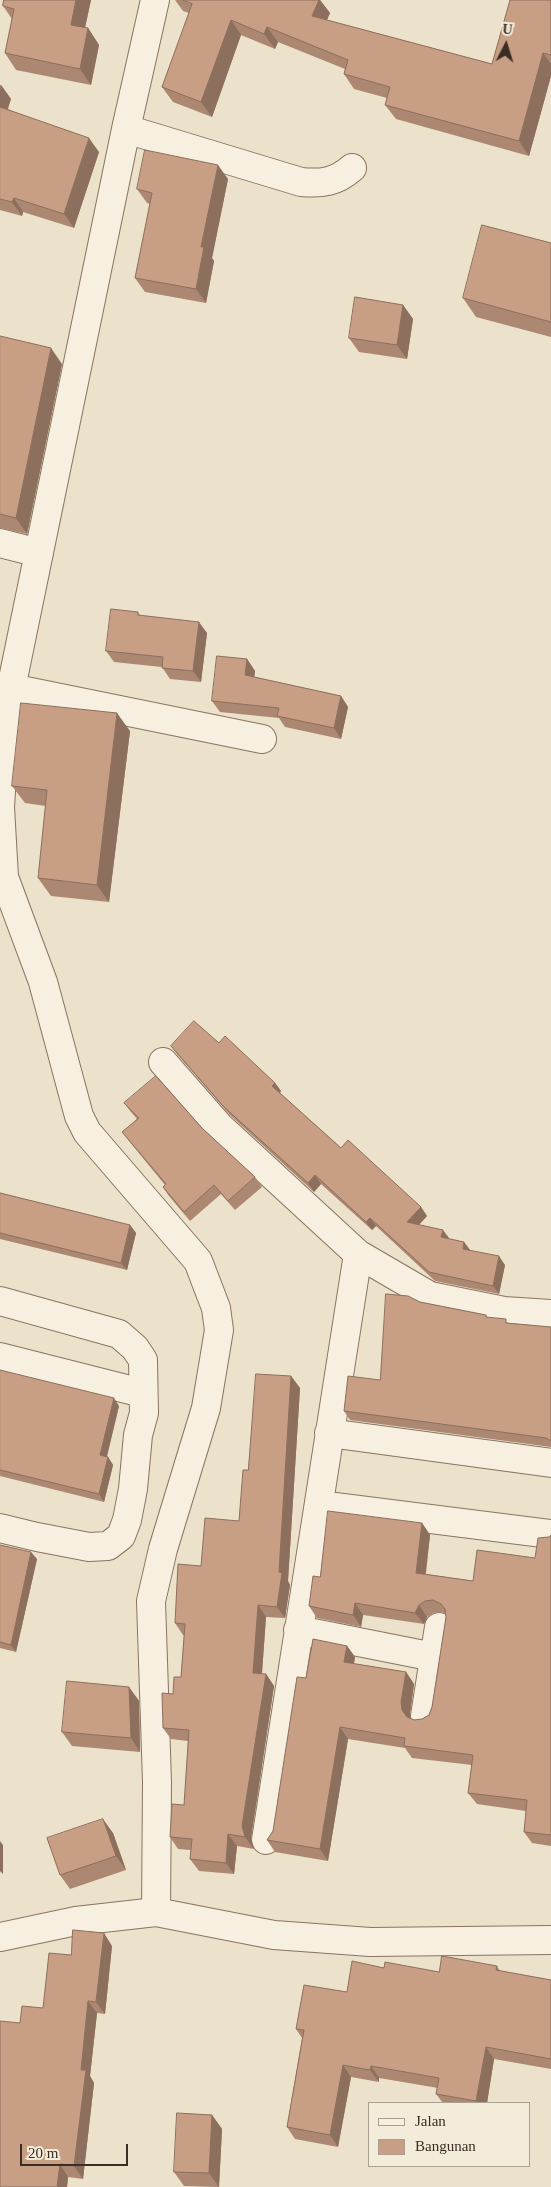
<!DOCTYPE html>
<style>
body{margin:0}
#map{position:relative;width:551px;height:2187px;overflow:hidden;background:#ece1cb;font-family:Georgia,serif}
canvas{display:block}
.legend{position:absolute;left:368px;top:2102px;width:162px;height:65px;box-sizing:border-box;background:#f4ecdb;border:1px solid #aaa091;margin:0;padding:6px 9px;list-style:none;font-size:15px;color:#3a2d23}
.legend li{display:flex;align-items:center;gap:10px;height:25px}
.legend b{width:25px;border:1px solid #aaa091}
.north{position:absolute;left:481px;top:20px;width:50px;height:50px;-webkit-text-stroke:4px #f4ecdb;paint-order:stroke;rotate:5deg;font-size:14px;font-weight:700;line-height:20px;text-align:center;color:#3a2d23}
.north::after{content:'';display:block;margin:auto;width:18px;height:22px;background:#3a2d23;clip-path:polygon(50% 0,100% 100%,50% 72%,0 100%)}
.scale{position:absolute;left:20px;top:2144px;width:108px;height:22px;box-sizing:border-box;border:2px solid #3a2d23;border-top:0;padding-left:6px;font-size:15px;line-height:18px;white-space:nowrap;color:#3a2d23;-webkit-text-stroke:4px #f4ecdb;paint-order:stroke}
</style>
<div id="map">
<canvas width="551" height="2187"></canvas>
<ul class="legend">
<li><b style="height:6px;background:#f7efdf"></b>Jalan</li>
<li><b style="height:14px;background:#c89e84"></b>Bangunan</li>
</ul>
<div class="north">U</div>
<div class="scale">20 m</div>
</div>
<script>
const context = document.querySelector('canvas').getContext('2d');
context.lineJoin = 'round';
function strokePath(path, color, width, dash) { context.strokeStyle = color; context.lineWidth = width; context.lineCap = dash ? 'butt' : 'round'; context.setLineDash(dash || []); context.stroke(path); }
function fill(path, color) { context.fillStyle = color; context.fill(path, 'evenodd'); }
const minor = new Path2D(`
 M155,0L126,129L6,713L0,807L4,877L43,982L79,1116L87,1132L198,1261L216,1308L219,1330L206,1408L163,1549L151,1601L157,1782L156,1912
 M126,129L301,182C322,184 336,182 352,168
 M0,543L39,553
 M11,688L262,739
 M163,1062L219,1126L358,1254L430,1296L504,1311L551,1314
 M0,1301L119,1334L135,1348L143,1360L144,1413L138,1435L133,1489L127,1520L121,1536L108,1546L89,1547L37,1537L0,1528
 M0,1357L142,1393
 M329,1433L551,1463
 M319,1505L551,1534
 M298,1630L434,1657
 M425,1716L439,1627
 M266,1840L358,1254
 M0,1937L76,1921L156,1912L274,1935L370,1942L551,1940`);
const wall = new Path2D(`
 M4,0H91L85,28H88L99,45L91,85L16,70L5,53L12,19L3,6Z
 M175,0H320L330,13L327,20L492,64L551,0V76L529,156L396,119L385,105L387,98L354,89L344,74L345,69L278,42L275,49L241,35L212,117L173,102L162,87L189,13L183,11Z
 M0,85H1L11,99L8,109L99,152L74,228L23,212L22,216L0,210Z
 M228,179L212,258L214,261L206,303L145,292L135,278L150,204L147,203L137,189Z
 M551,243V337L476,317L463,298Z
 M403,305L413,319L407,359L359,352L349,338Z
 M0,336L62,364L27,534L0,528Z
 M138,612L140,616L207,633L201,682L170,679L162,667L114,662L106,651Z
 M247,659L255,671L254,677L341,696L348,707L341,739L285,727L279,718L220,712L212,701Z
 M130,731L109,902L51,896L38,878L46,806L25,803L12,786Z
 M219,1043L275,1083L281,1091L280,1093L341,1148L421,1207L427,1216L419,1225L449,1239L464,1242L470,1250L505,1265L499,1294L435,1281L376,1226L372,1230L321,1184L314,1192L230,1115L177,1054L171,1046Z
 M124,1103L202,1128L255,1177L262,1187L235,1210L221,1194L190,1221L169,1196L163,1187L165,1185L129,1141L122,1132L137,1119L131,1112Z
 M0,1193L130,1225L136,1233L127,1270L0,1239Z
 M420,1302L486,1315L488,1318L509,1323L551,1327V1447L350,1420L344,1411L380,1380Z
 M0,1370L119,1406L107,1457H108L113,1465L104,1502L0,1476Z
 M291,1376L300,1388L288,1581L290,1585L285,1618L266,1617L262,1674H266L274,1686L251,1838L254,1849L237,1846L234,1874L199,1871L190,1859L191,1850L178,1849L170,1837L184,1805L188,1741L171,1739L163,1728L173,1694L181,1677L184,1635H183L175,1623L201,1566L239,1521L248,1470Z
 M422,1523L430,1535L426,1574L473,1581L535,1558L551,1535V1846L532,1843L524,1832L526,1811L477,1804L468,1793L472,1765L412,1758L405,1748L348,1739L328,1861L275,1852L267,1840L273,1831L306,1678L347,1646L355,1657L354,1664L406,1672L414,1684L410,1714V1718L414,1720L422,1719L429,1715L432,1707L446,1617V1614L441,1612L433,1613L427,1617L424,1624L363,1615L361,1627L317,1618L309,1606L320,1577Z
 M0,1545L37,1559L16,1652L0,1648Z
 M129,1687L139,1701L140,1752L72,1746L62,1732Z
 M113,1833L126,1870L70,1889L60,1875Z
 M112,1946L105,2014L97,2013L90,2076L94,2083L83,2179L68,2177L67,2187H0L20,2023L43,2008L71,1955Z
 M497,1966L500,1971L551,1980V2069L494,2059L487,2103H443L436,2094L438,2088L379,2078V2082L351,2077L338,2147L295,2139L287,2127L302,2038L296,2029L347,1992L384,1968L439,1972Z
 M212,2115L222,2129L219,2187L184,2186L174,2172Z`);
const shadedWall = new Path2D(`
 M76,0H91L82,41L71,25Z
 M319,0H320L330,13L322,31L312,16Z
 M231,20L241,35L212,117L201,102Z
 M267,27L278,42L275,49L264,34Z
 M88,28L99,45L91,85L80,69Z
 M543,53L551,64V76L529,156L519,141Z
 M1,85L11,99L4,119L0,112V90Z
 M89,138L99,152L74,228L64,214Z
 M218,165L228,179L212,258L214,261L206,303L196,289L201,247Z
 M14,198L23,212L22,216L12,202Z
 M403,305L413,319L407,359L397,345Z
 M51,348L62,364L27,534L16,518Z
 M199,622L207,633L201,682L193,671Z
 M247,659L255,671L253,687L245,675Z
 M341,696L348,707L341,739L334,728Z
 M117,713L130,731L109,902L97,885Z
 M275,1083L281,1091L278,1095L272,1086Z
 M315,1175L321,1184L314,1192L308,1183Z
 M421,1207L427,1216L413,1231L407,1222Z
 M370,1218L376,1226L372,1230L366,1222Z
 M130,1225L136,1233L127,1270L121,1263Z
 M443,1230L449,1238L447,1246L441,1237Z
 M464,1242L470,1250L463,1249Z
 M499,1256L505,1265L499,1294L493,1286Z
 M291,1376L300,1388L288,1581L290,1585L285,1618L277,1607Z
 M114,1398L119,1406L105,1463L100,1455Z
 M108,1457L113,1465L104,1502L99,1494Z
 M422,1523L430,1535L424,1585L416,1573Z
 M31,1552L37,1559L16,1652L11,1645Z
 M355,1603L363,1615L361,1627L353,1615Z
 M258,1605L266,1617L261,1685L253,1673Z
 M419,1605L427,1617L424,1624L415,1613Z
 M347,1646L355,1657L352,1674L344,1662Z
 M406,1672L414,1684L410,1714V1721L402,1710L401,1702Z
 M266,1674L274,1686L251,1838L254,1849L245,1837L242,1826Z
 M129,1687L139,1701L140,1752L131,1738Z
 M340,1727L348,1739L328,1861L320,1849Z
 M103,1819L113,1833L126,1870L116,1856Z
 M228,1834L237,1846L234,1874L226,1863Z
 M0,1841L3,1845V1874L0,1871Z
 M104,1933L112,1946L105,2014L96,2002Z
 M88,2001L97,2013L90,2076L94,2083L83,2179L74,2166L81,2070Z
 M486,2047L494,2059L487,2103H478L476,2101Z
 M343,2065L351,2077L338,2147L330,2135Z
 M371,2066L379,2078V2082L370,2070Z
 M212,2115L222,2129L219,2187L209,2173Z
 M60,2164L68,2177L67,2187H57Z`);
const building = new Path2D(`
 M4,0H76L71,25L88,28L80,69L5,53L14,9L3,6Z
 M183,0H319L312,16L492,64L510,0H551V55L543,53L519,141L385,105L390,87L344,74L348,60L267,27L264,34L231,20L201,102L162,87L192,4Z
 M0,107L89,138L64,214L14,198L12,202L0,199Z
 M145,150L218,165L201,247H204L196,289L135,278L152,193L137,189Z
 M482,225L551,243V322L463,298Z
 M355,297L403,305L397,345L349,338Z
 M0,336L51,348L16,518L0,514Z
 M111,609L138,612V615L199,622L193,671L162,668L163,657L106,651Z
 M217,656L247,659L245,675L341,696L334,728L277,716L279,708L212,701Z
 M21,703L117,713L97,885L38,878L47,790L12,786Z
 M194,1021L219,1043L225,1036L275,1083L272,1086L341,1148L348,1140L421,1207L407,1222L443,1230L441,1237L464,1242L463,1249L499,1256L493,1286L429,1272L370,1218L366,1222L315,1175L308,1183L224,1107L171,1046Z
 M156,1076L202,1128L255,1177L228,1201L214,1185L184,1212L163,1187L166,1184L122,1132L139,1118L124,1103Z
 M0,1193L130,1225L121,1263L0,1233Z
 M386,1294L408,1296L420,1302L486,1315V1317L506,1319V1323L551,1327V1441L546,1438L344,1411L348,1376L380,1380Z
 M0,1370L114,1398L100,1455L108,1457L99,1494L0,1470Z
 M256,1374L291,1376L279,1572L282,1573L277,1607L258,1605L253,1673L266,1674L242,1826L245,1837L228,1834L226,1863L190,1859L192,1839L170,1837L172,1804L184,1805L189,1730L163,1728L162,1693L173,1694L174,1677H181L185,1624L175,1623L178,1564L201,1566L205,1518L239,1521L243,1470H248Z
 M328,1511L422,1523L416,1573L473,1581L477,1550L535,1558L538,1538L549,1537L551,1535V1835L524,1832L527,1800L468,1793L473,1755L404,1746L405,1738L340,1727L320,1849L267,1840L273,1831L297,1677L306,1678L313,1639L347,1646L344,1662L406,1672L401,1702L402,1710L407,1717L414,1720L422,1719L429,1715L432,1707L446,1617L445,1609L441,1604L433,1600L425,1601L419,1605L415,1613L355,1603L353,1615L309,1606L313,1576L320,1577Z
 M0,1545L31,1552L11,1645L0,1642Z
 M67,1681L129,1687L131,1738L62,1732Z
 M103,1819L116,1856L60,1875L47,1838Z
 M73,1930L104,1933L96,2002L88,2001L81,2070H86L74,2166L60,2164L57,2187H0V2021L20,2023L22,2006L43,2008L49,1953L71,1955Z
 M442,1956L497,1966L496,1970L551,1980V2059L486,2047L476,2101L436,2094L439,2078L371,2066L370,2070L343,2065L330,2135L287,2127L304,2030L296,2029L304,1985L347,1992L352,1961L384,1968L385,1962L439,1972Z
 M177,2113L212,2115L209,2173L174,2172Z`);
strokePath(minor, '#887460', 30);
strokePath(minor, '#f7efdf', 28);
fill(wall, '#ac8872');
fill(shadedWall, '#8c6f5c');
fill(building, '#c89e84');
strokePath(building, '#8c6f5c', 1);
</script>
